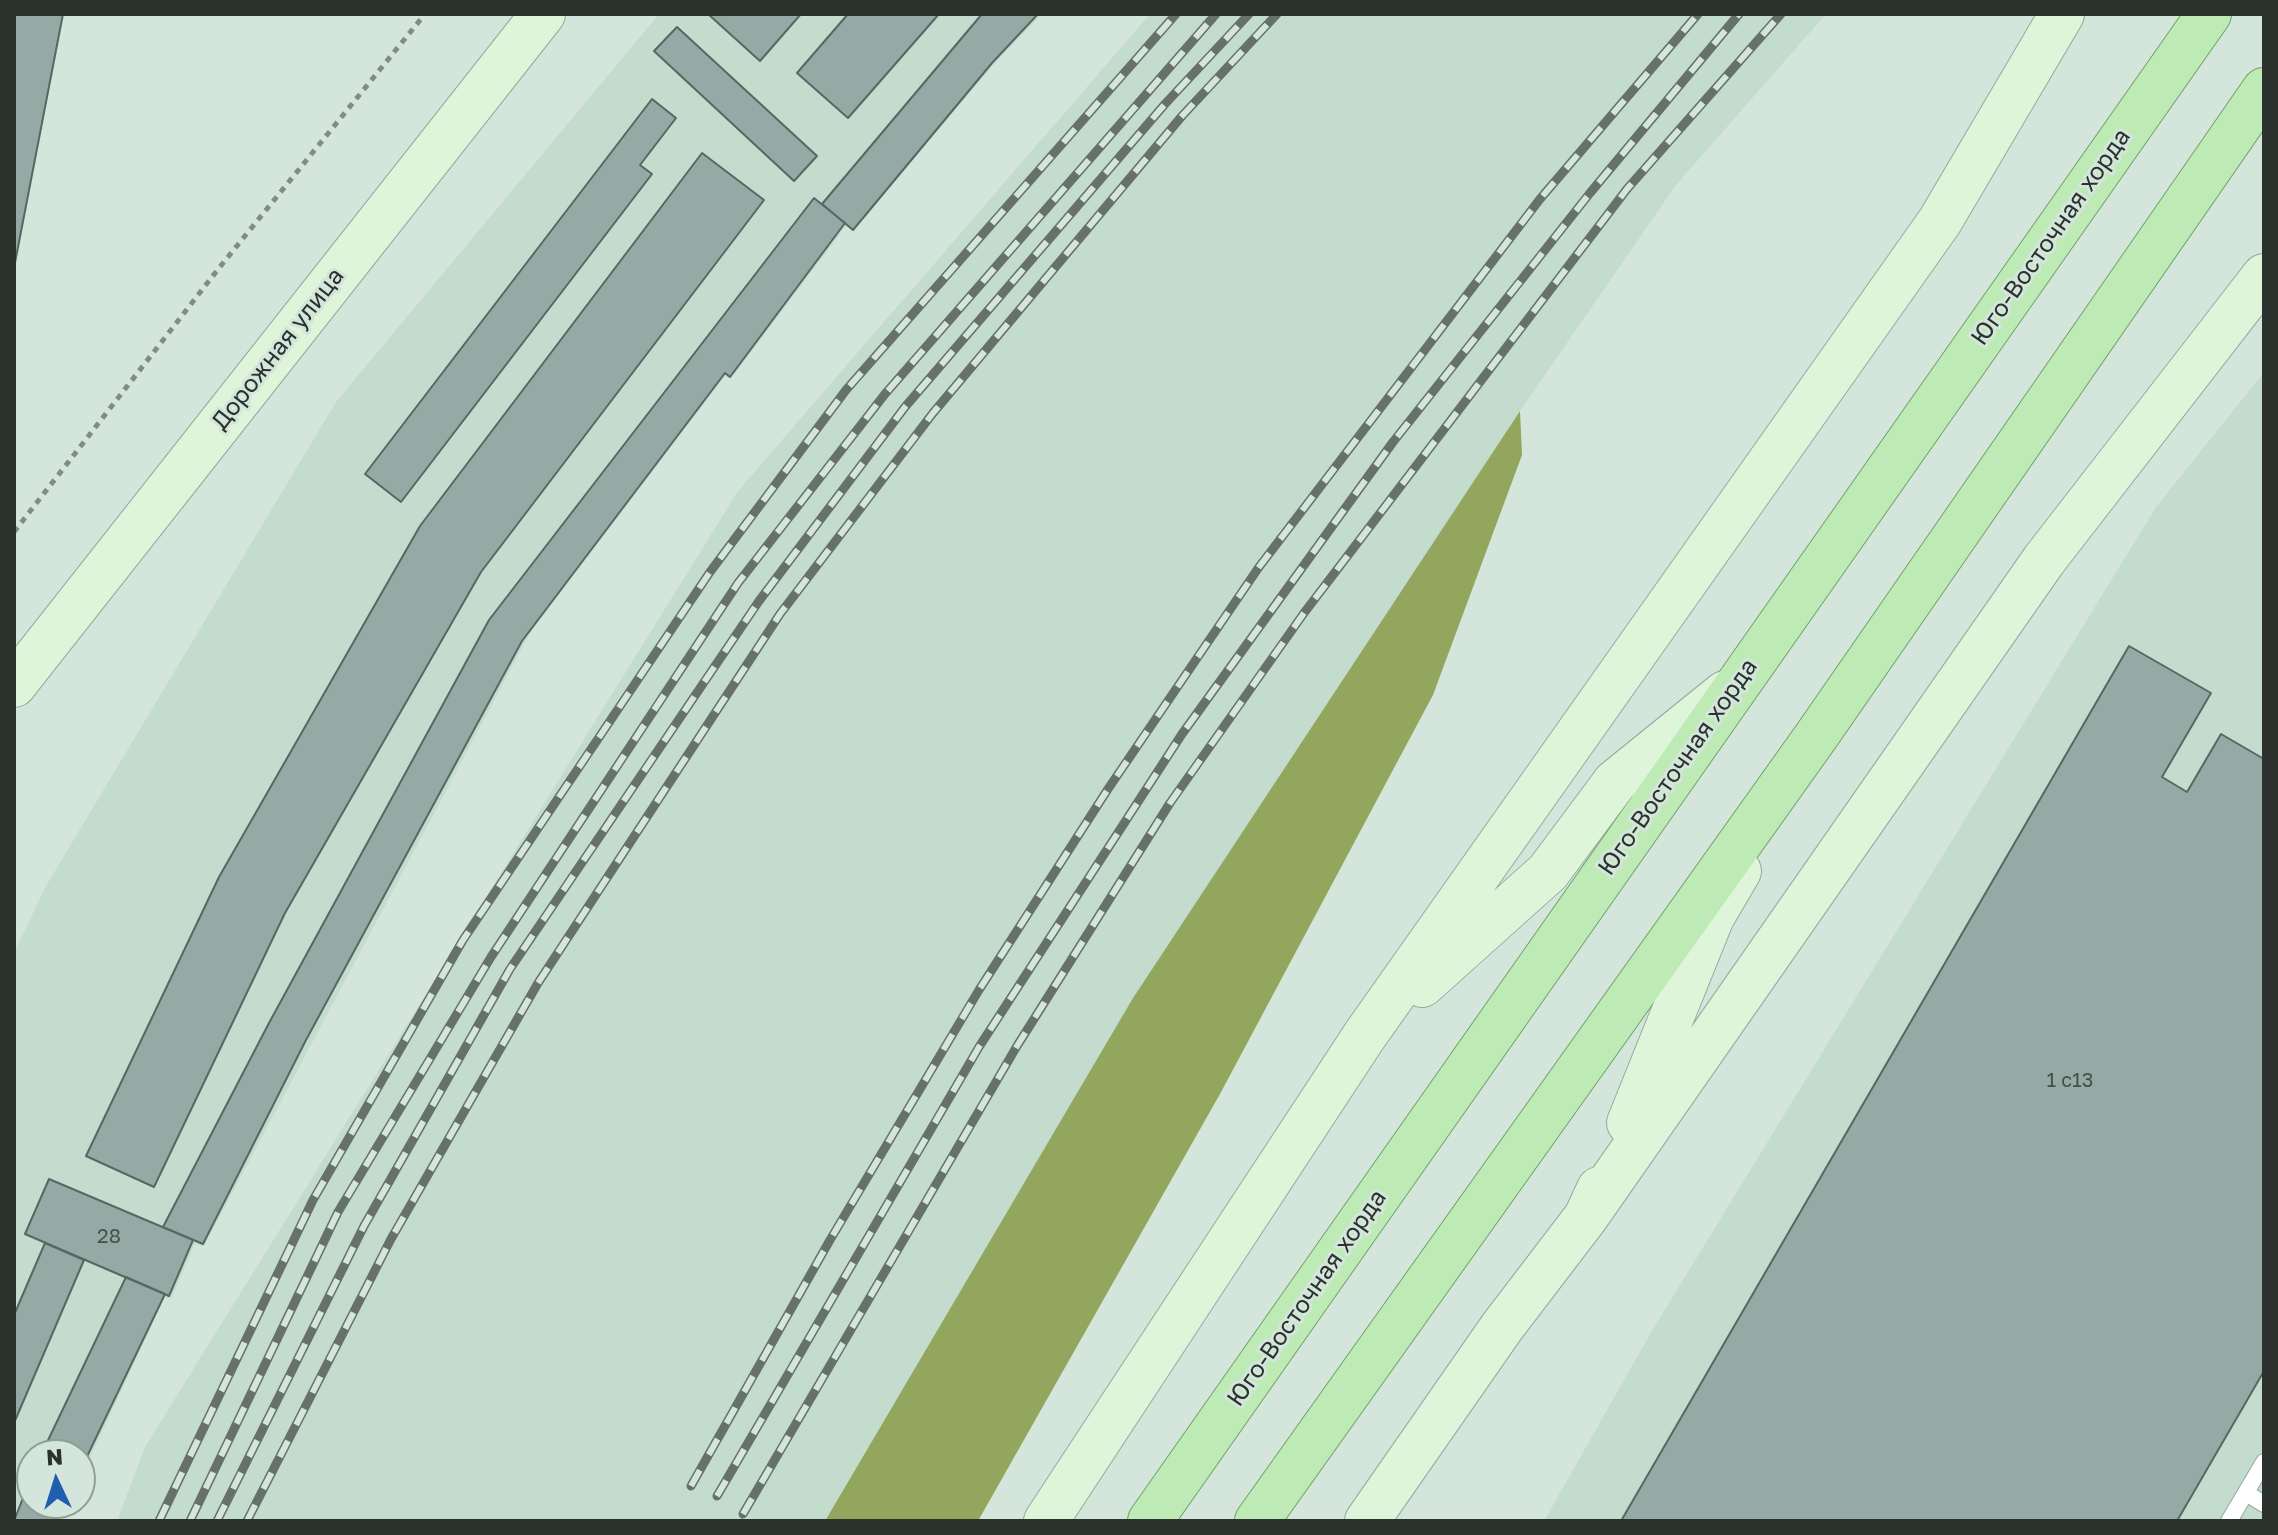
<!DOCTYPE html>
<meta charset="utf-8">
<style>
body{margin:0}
#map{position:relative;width:2278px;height:1535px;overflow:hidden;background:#d4e6db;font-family:"Golos Text",sans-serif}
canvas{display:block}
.frame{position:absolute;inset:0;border:16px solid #2b322e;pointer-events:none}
.north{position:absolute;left:16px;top:1439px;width:80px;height:80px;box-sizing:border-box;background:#d4e6db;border:2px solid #909e96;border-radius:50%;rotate:356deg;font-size:22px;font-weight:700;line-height:32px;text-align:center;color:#2b322e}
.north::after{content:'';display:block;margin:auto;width:28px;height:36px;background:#205fb0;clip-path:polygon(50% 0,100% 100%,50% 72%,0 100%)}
</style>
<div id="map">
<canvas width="2278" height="1535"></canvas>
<div class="frame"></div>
<div class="north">N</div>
</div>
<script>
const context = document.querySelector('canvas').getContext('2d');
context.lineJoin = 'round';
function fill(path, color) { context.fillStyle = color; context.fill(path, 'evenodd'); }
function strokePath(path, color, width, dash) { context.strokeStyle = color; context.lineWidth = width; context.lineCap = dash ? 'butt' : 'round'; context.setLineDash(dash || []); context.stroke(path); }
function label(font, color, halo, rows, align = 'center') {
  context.font = font + ' "Golos Text",sans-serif'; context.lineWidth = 6; context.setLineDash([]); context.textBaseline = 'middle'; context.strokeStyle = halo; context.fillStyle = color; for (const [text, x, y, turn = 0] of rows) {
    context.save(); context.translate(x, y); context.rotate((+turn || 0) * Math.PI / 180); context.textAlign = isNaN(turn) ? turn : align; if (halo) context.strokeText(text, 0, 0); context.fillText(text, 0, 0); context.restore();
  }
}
const built = new Path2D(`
 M659,14H1042L993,65L853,231L846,226L731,379L725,376L530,633L204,1246L195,1244L171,1299L165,1297L80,1479V1455H32V1503H69L61,1521H14V953L46,886L336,402Z
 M1150,14H1826L1676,185L1520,411L1133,998L825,1521H117L145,1447L738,491Z
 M2264,372V1521H1544L1653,1329L2156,507Z`);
const forest = new Path2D(`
 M1520,411L1522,455L1433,695L1220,1094L978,1521H825L1133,998Z`);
const building = new Path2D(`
 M14,14H63L14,268Z
 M708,14H801L760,61Z
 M848,14H939L848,118L797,73Z
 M982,14H1038L992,63L853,230L822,204Z
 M677,27L817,156L794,181L654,51Z
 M652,99L676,118L640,165L652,174L401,502L365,474Z
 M702,153L764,200L481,572L285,913L154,1187L86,1156L219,877L420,526Z
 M814,198L845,223L730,377L725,373L522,641L306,1040L203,1244L163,1227L269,1023L489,620Z
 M2129,646L2211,693L2162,777L2187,792L2221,734L2264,759V1371L2177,1521H1621Z
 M49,1179L193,1240L169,1296L25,1234Z
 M45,1243L84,1260L14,1423V1315Z
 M126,1277L165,1294L80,1471V1455H41Z
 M32,1475V1503H64L56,1521H14Z`);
const path = new Path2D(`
 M14,532L219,268L425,14`);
const lane = new Path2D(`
 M2246,1493L2264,1504
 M2229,1521L2264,1462`);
const secondary = new Path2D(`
 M14,685L543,14
 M1422,985L1548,872L1615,782L1725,693
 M1629,1123L1712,917L1739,871
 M1586,1217L2044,560L2264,276
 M1046,1521L1365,1035L1940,221L2062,14
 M1367,1521L1502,1327L1586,1217L1599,1189`);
const primary = new Path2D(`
 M1150,1521L2209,14
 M1257,1521L1817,735L2264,90`);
const rail = new Path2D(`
 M691,1486L830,1240L979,990L1108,789L1259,567L1540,199L1698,14
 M717,1496L979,1047L1182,734L1393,442L1590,193L1739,14
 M743,1514L1017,1046L1170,803L1304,613L1627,189L1781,14
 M159,1521L313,1200L463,940L710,572L846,390L1176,14
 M190,1521L338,1212L491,957L738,583L885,394L1216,14
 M217,1521L364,1226L510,969L759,601L905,407L1165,104L1249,14
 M247,1521L391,1239L538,983L780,614L933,413L1182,116L1277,14`);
const numberNames = [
 ["1 с13",2070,1081],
 ["28",109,1237]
];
const streetNames = [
 ["Юго-Восточная хорда",2051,237,-55],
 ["Дорожная улица",278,349,-52],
 ["Юго-Восточная хорда",1678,767,-55],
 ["Юго-Восточная хорда",1307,1298,-55]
];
fill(built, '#c3dccd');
fill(forest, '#93a65e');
fill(building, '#95aaa5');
strokePath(building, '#556964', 2);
strokePath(lane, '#97a89e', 18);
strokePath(secondary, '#97a89e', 46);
strokePath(primary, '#6ea166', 46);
strokePath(path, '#808d85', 5, [6, 6]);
strokePath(lane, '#fff', 16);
strokePath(secondary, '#def5da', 44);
strokePath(primary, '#beebb5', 44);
strokePath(rail, '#66716a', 9);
strokePath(rail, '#d4e6db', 6, [18]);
label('20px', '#46504c', null, numberNames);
label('24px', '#2b322e', '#d4e6db', streetNames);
</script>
